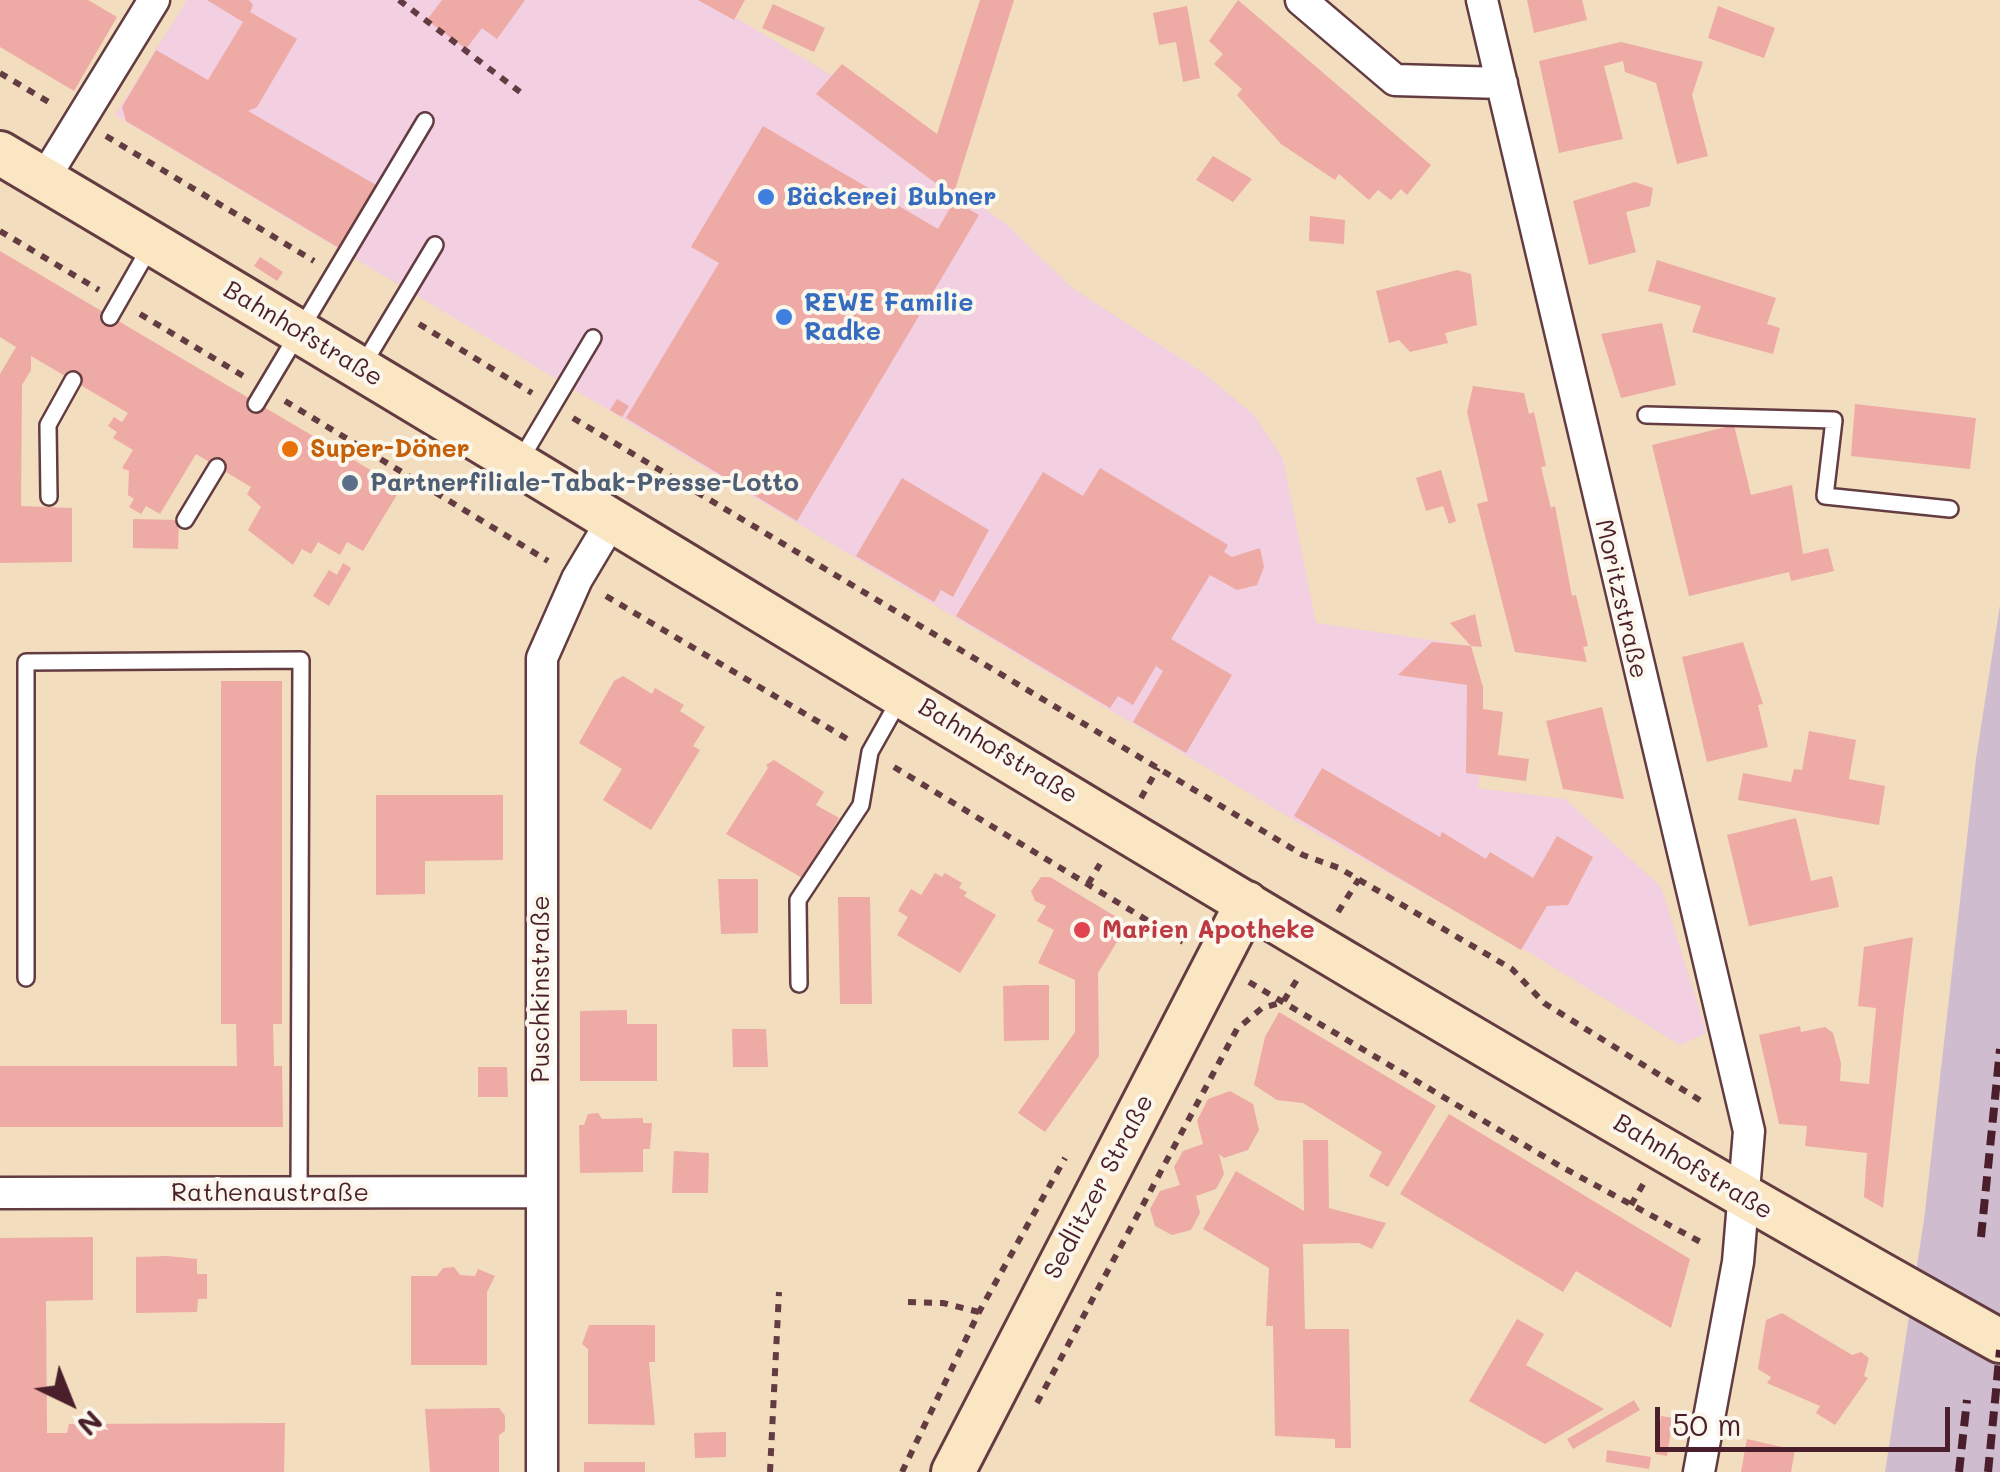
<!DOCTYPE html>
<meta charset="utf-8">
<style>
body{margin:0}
#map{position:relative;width:2000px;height:1472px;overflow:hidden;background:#f2ddbf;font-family:Mali,sans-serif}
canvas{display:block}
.north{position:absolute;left:20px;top:1352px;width:100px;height:100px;-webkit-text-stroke:8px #fbf7ec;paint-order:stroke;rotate:137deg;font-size:28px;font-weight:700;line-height:40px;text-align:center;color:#4a1f2b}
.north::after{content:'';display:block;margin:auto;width:35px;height:45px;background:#4a1f2b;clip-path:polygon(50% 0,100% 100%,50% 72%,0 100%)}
.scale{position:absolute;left:1655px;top:1407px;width:295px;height:45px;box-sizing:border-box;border:5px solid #4a1f2b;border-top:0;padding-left:12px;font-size:30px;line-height:35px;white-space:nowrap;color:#4a1f2b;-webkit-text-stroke:8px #fbf7ec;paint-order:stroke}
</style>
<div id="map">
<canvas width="2000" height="1472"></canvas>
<div class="north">N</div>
<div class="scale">50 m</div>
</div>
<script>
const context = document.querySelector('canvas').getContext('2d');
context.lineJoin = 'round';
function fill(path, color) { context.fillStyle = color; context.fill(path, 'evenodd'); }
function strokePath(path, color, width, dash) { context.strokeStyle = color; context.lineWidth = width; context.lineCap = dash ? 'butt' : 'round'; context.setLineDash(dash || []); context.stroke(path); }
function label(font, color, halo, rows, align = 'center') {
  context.font = font + ' Mali,sans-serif'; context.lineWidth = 8; context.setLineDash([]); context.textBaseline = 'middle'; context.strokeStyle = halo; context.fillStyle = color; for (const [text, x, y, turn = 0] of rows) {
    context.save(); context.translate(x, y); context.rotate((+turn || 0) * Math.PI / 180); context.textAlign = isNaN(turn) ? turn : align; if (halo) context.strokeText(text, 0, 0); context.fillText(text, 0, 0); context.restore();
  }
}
const built = new Path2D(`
 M187,0H707L839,80L828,97L1006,224L1072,288L1202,372L1253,414L1283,459L1316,623L1471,646L1482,754L1478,788L1565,799L1661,887L1707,1033L1680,1045L1535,956L1304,826L115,115Z`);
const industrial = new Path2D(`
 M2000,605V1472H1885L1924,1220L1976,759Z`);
const building = new Path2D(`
 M0,0H88L117,17L74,91L0,47Z
 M207,0H249L253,5L250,12L297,39L257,107L248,111L376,185L339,248L126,121L122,107L156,50L208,80L243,22Z
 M442,0H525L497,39L482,28L466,49L427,20Z
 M698,0H745L734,20Z
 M980,0H1014L953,196L816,94L842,64L937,134Z
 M1238,0L1431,165L1407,195L1401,189L1391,200L1378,190L1369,200L1339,174L1335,180L1281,144L1237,95L1242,89L1214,64L1223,54L1209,41Z
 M1527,0H1582L1587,20L1534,33Z
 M773,4L825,28L814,52L762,28Z
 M1187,6L1200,78L1183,82L1176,42L1159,45L1153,13Z
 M1718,6L1775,28L1764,58L1708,38Z
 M1621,42L1703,62L1692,95L1708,156L1677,164L1656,83L1625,72L1623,61L1604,66L1623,139L1559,153L1539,61Z
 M763,126L938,229L954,201L979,215L797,521L626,418L719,263L691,247Z
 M1213,156L1252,179L1233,202L1196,180Z
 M1635,182L1653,188L1650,206L1626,212L1636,252L1589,265L1573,201Z
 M1310,216L1345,220L1344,244L1309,241Z
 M0,251L401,488L363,551L347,542L340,555L318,542L311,554L302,549L293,565L248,530L261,507L247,494L251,487L196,454L160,514L146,506L141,514L129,507L134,499L128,495L129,471L122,468L133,450L113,438L117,432L108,426L114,417L122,422L128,413L31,356V370L22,385L21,506L72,508V562L0,563V374L16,347L0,337Z
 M260,257L283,272L277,281L254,266Z
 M1657,260L1776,298L1767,324L1780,328L1773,354L1692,332L1701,306L1648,291Z
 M1457,270L1471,274L1477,325L1445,333L1448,343L1410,352L1399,340L1389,343L1376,291Z
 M1662,323L1676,385L1621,398L1601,334Z
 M1473,386L1524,393L1529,414L1534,412L1546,466L1541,467L1551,508L1555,506L1572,596L1576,595L1588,646L1583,647L1587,662L1515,652L1477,504L1488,501L1467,412Z
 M617,399L629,406L622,417L610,410Z
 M1855,404L1976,418L1970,469L1851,456Z
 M1734,425L1751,495L1792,485L1803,554L1828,548L1834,571L1791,581L1789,572L1689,596L1652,445Z
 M1100,468L1228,545L1224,552L1232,557L1260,548L1264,567L1257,585L1237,590L1210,575L1171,639L1232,675L1186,753L1133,722L1163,671L1156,666L1133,705L1118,696L1110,708L956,616L1043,472L1083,496Z
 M1441,470L1456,521L1449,524L1443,506L1426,511L1416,478Z
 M902,478L989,530L953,597L941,590L934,602L856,556Z
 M133,519L179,520L178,549L133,548Z
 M343,563L351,568L329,606L313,596L329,570L337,575Z
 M1475,614L1482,647L1471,646L1483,687V709L1503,712L1498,755L1529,759L1526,781L1466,773L1467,685L1398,675L1432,642L1471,646L1450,623Z
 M1743,642L1763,704L1758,705L1768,747L1707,762L1682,657Z
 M623,676L652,694L655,688L684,705L680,711L705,727L693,746L700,750L651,830L603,800L622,769L579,743L614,681Z
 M221,681H282V1024H273L274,1066H282L283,1127H0V1066H237L236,1024H221Z
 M1602,707L1624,799L1563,789L1546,721Z
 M1809,731L1856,740L1849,779L1885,786L1879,825L1738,800L1743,773L1791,782L1794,769L1802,770Z
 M774,760L824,792L816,805L839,818L804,879L726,834L768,768L766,765Z
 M1322,768L1440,837L1442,832L1486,859L1490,852L1533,878L1557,836L1593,857L1568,905L1547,906L1521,950L1294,816Z
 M376,795H503V860L425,861V894L376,895Z
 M1796,818L1811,881L1832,876L1839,907L1749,926L1727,835Z
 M935,873L942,877L945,873L962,883L959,888L967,892L964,896L996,915L960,973L897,935L908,917L898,911L911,889L921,895Z
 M1041,877H1050L1128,924L1098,973L1099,1056L1045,1132L1018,1113L1075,1032V980L1038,963L1054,930L1037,921L1046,906L1035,901L1031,891Z
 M718,879H758V933L721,934Z
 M838,897H870L872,1004H840Z
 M1913,937L1904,1011L1883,1208L1864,1197L1867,1153L1805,1146L1807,1126L1779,1124L1759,1035L1800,1026L1801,1032L1825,1027L1833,1033L1841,1063L1840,1081L1869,1084L1876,1008L1858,1006L1864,947Z
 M1025,985H1049V1040L1004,1041L1003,986Z
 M627,1010V1024H657V1081H580V1011Z
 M1279,1012L1436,1106L1388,1187L1369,1176L1382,1152L1303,1103L1277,1100L1254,1085L1265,1037Z
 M732,1029H766L768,1067H733Z
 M478,1067H507L508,1097H478Z
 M1230,1091L1253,1104L1259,1130L1248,1150L1224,1158L1219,1154L1224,1174L1216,1189L1196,1196L1200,1213L1191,1230L1172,1235L1155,1226L1150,1209L1160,1191L1180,1185L1174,1167L1183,1151L1203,1144L1197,1121L1208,1099Z
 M598,1113L602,1119L643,1118V1123H652L650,1149H643V1172L580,1173L579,1125H584L588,1114Z
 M1449,1114L1690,1259L1671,1328L1576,1271L1563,1292L1400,1194Z
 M1303,1140H1328L1329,1208L1386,1223L1372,1249L1359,1243L1303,1244L1305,1329H1349L1351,1448H1335V1439L1275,1436L1273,1326H1266L1269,1268L1203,1229L1236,1171L1304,1211Z
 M674,1151L709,1153L708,1193H672Z
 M93,1237V1300L46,1301L47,1433H67L69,1424L285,1423L284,1472H0V1238Z
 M167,1256L197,1259V1274H207V1299H198L197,1312L136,1313V1257Z
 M454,1267L460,1275L475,1276L478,1269L495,1276L487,1292V1365H411V1276H437L443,1268Z
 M1782,1313L1852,1355L1861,1352L1869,1358L1864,1376L1868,1378L1835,1425L1816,1413L1820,1406L1767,1383L1771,1377L1758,1369L1766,1320Z
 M1517,1319L1544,1334L1526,1365L1604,1409L1545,1444L1469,1401Z
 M589,1325H655V1362H649L655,1425L588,1424V1349L582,1344Z
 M1634,1400L1640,1410L1573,1449L1567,1439Z
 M499,1408L505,1416V1431L499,1435V1472H430L425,1409Z
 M1661,1416L1673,1418L1667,1456L1656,1454Z
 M726,1432V1457L695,1458L694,1433Z
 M1747,1439L1795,1450L1791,1472H1741Z
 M1607,1450L1651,1457L1649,1469L1606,1462Z
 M584,1462H645V1472H584Z`);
const path = new Path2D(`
 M399,0L524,95
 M0,73L52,104
 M106,136L314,261
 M0,231L99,290
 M140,314L245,377
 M419,324L532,393
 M285,401L548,561
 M573,418L1303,855L1339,868L1512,969L1544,1003L1706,1104
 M606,596L849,740
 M894,767L1183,942
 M1141,798L1158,768
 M1088,884L1100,864
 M1338,912L1359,879
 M1249,982L1560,1166L1706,1245
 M1631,1205L1645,1181
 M908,1302L943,1303L979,1312
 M1037,1403L1237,1029L1262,1008L1283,1002L1298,978
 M770,1472L779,1292
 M902,1472L979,1312L1065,1158`);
const lane = new Path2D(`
 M110,317L150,247
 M363,365L435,245
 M256,404L425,121
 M1646,415L1834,420L1825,496L1950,509
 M521,459L593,338
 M49,497L48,425L73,380
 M185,520L217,467
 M26,978V662L301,660L299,1193
 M799,984L798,900L861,805L870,752L901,697`);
const street = new Path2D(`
 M1301,0L1395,80L1502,83
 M1482,0L1749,1131L1738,1262L1699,1472
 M44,179L154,0
 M0,1193L541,1192
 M542,1472V658L577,579L611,522`);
const secondary = new Path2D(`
 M0,153C667,547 1323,964 2000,1341
 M953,1472L1247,903`);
const rail = new Path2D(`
 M1981,1237L2000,1049
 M1959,1472L1967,1400
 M1988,1472L2000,1350`);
const markers = [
 [766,197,10,"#3f7fe0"],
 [784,317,10,"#3f7fe0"],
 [290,449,10,"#e8710a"],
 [350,483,10,"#5c6f8a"],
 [1082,930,10,"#e0444e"]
];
const shopNames = [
 ["Bäckerei Bubner",786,197],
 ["REWE Familie",804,303],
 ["Radke",804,332]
];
const streetNames = [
 ["Bahnhofstraße",303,334,31],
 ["Moritzstraße",1621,599,77],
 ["Bahnhofstraße",998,751,31],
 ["Puschkinstraße",541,989,-90],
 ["Bahnhofstraße",1693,1167,31],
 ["Sedlitzer Straße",1099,1187,-62],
 ["Rathenaustraße",270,1193]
];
const foodNames = [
 ["Super-Döner",310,449]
];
const serviceNames = [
 ["Partnerfiliale-Tabak-Presse-Lotto",370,483]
];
const healthNames = [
 ["Marien Apotheke",1102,930]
];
fill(built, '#f2cfe1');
fill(industrial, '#cfbdcf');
fill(building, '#eeaaa5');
strokePath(lane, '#633c41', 20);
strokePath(street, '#633c41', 35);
strokePath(secondary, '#633c41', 48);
strokePath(path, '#633c41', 6, [8, 8]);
strokePath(lane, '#fff', 15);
strokePath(street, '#fff', 30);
strokePath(secondary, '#fbe6c4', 42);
strokePath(rail, '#4a1f2b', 8, [15, 8]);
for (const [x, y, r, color] of markers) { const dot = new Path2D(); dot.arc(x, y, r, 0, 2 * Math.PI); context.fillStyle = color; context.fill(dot); strokePath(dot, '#fbf7ec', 4); }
label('bold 25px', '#366cbe', '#fbf7ec', shopNames, 'left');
label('25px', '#4a1f2b', '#fbf7ec', streetNames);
label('bold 25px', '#c56008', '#fbf7ec', foodNames, 'left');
label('bold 25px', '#4e5e75', '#fbf7ec', serviceNames, 'left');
label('bold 25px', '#be3a42', '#fbf7ec', healthNames, 'left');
</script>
